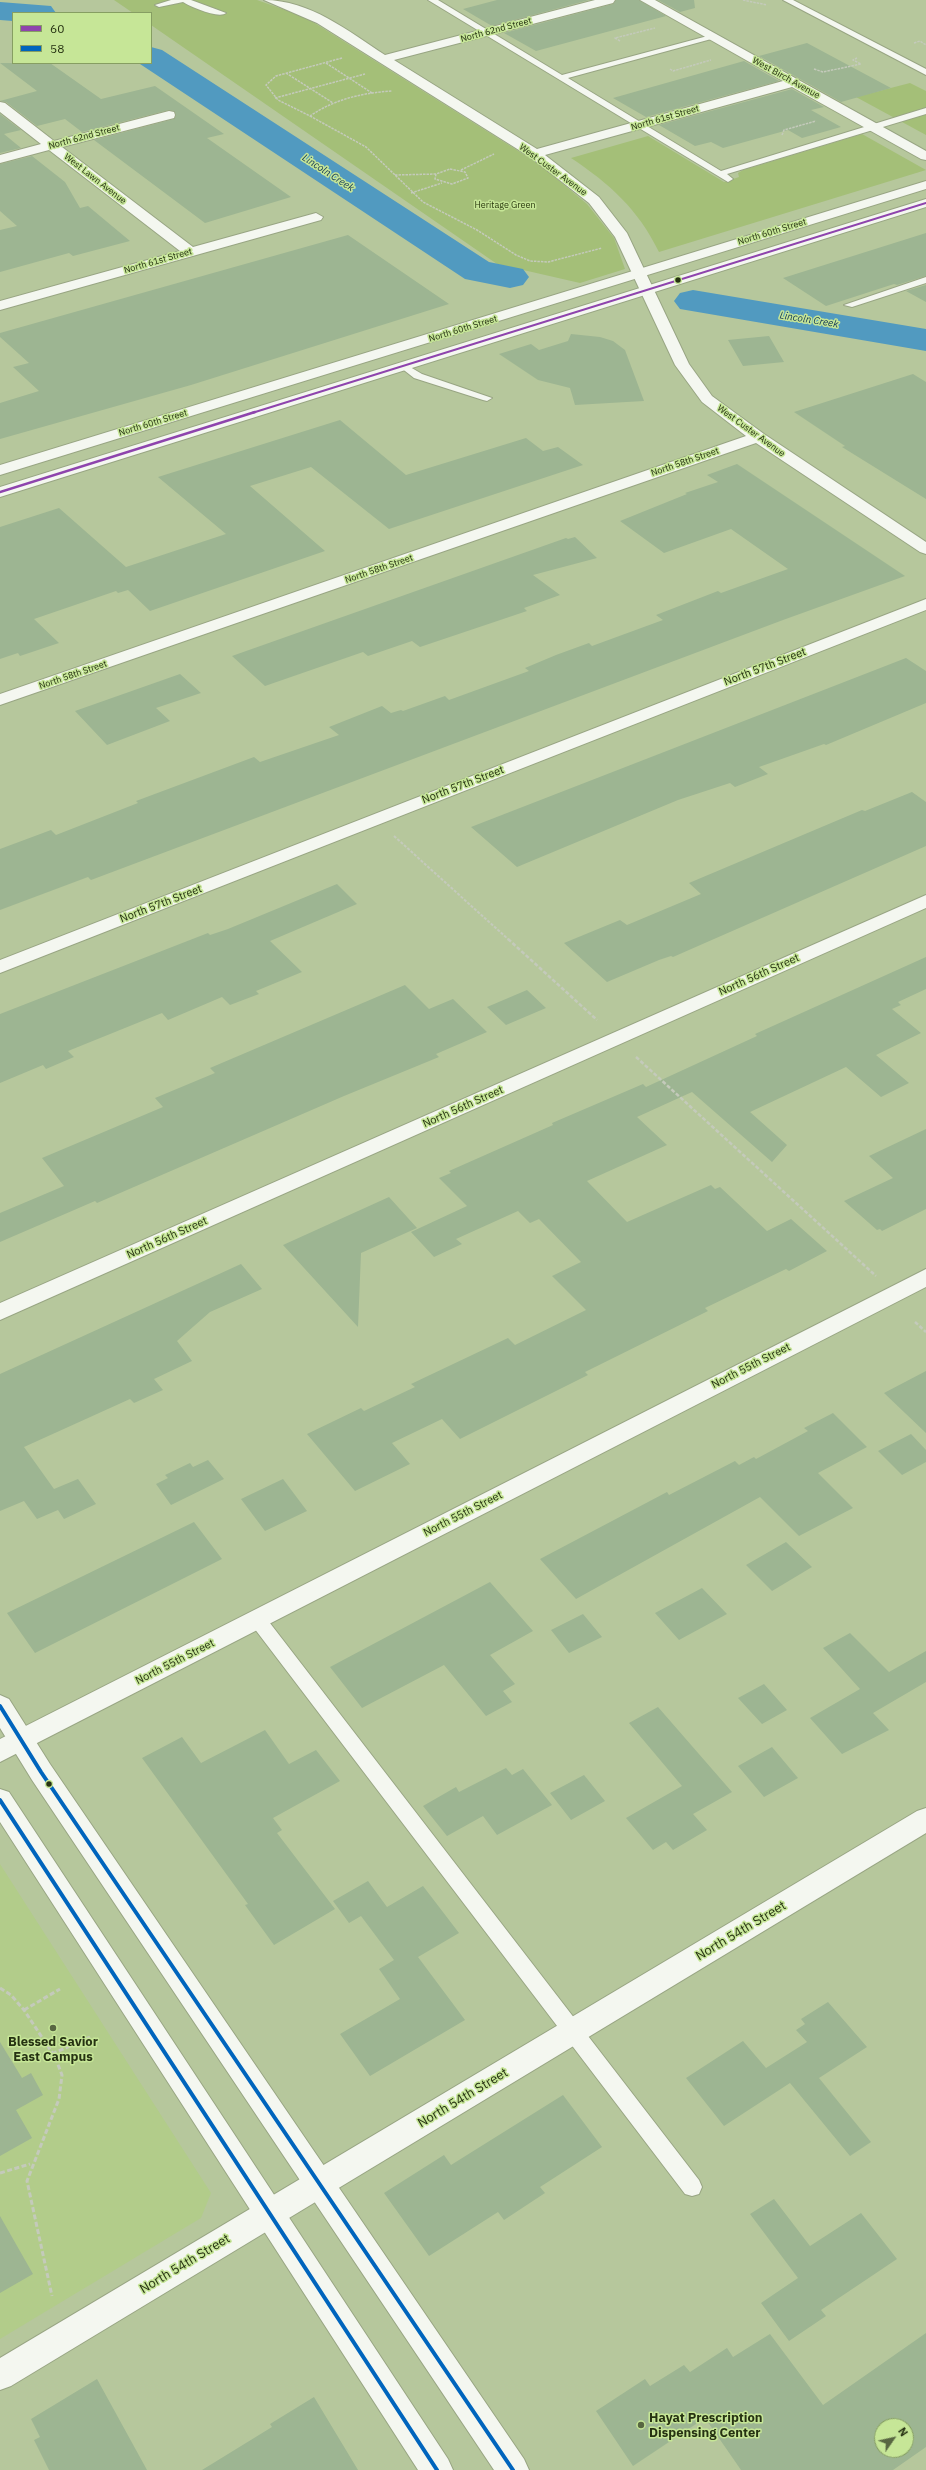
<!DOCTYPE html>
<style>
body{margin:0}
#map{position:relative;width:926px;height:2470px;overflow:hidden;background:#b6c79c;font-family:"IBM Plex Sans",sans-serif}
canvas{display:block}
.legend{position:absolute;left:12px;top:12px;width:140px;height:52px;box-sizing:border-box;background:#c6e697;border:1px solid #869e62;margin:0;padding:5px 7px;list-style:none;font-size:12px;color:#263212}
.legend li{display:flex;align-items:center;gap:8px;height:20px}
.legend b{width:20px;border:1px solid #869e62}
.north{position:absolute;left:874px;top:2418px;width:40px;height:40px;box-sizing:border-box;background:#c6e697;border:1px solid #869e62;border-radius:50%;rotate:56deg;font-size:11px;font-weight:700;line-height:16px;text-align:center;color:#263212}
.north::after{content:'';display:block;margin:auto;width:14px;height:18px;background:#586642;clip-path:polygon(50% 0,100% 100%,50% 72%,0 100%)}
</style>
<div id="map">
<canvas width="926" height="2470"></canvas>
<ul class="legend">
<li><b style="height:5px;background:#8e44ad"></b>60</li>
<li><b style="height:5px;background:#0065bd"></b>58</li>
</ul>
<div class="north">N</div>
</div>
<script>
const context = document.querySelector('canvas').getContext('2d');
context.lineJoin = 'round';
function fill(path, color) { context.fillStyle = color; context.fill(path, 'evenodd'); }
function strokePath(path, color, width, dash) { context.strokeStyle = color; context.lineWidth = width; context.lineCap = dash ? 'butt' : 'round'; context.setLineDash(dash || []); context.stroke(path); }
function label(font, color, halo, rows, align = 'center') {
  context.font = font + ' "IBM Plex Sans",sans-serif'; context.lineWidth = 3; context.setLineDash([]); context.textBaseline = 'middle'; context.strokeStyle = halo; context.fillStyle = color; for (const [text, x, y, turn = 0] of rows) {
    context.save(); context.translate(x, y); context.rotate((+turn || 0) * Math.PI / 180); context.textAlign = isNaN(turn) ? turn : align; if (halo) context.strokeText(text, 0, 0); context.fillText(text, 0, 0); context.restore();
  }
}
const built = new Path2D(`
 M0,1864L211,2193L201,2218L0,2339Z`);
const green = new Path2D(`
 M114,0H257L305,17L539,164L587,204L614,238L625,269L580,283L497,264L151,25V13H133Z
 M910,83L926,91V135L856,97Z
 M862,134L926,170L659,252C638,209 610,184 571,158L648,136L724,182L739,177L738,173L743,170Z`);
const river = new Path2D(`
 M0,2L51,6L56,13H13V21L0,20Z
 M151,47L162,50L489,262L523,269L529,277L523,285L510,288L465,279L140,64L151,63Z
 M693,290L926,329V351L680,309L674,301L680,293Z`);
const building = new Path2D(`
 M497,0H589L492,26L463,9Z
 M616,0H639L666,16L536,51L504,33L613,4Z
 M658,0H694L695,8L680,12Z
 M807,43L891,88L841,102L759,56Z
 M744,61L779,81L646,117L613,98Z
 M0,63H50L101,99L155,86L224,134L207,138L291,197L205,223L94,140L174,119L176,115L174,111L169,110L82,132L65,119L37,126L6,102L0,101L37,91Z
 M792,89L824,107L811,110L841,127L802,138L788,130L723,148L711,142L695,146L659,125Z
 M0,114L21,130L4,134L21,148L0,153Z
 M32,156L65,182L80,208L88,206L130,241L73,256L69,253L0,272V230L17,226L0,211V164Z
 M926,233V276L897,285L894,284L826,306L783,278Z
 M348,235L449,304L191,385L0,439V403L39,391L13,367L29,363L0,337V333Z
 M926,285V302L906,291Z
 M571,334L600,337L613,341L625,350L644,401L575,405L570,388L538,380L499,354L531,344L539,350L568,341Z
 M769,336L784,362L743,366L728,340Z
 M913,374L926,382V499L842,447L845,446L794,412Z
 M340,420L406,475L526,438L543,451L558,447L583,465L389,529L311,467L250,486L325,551L150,611L128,590L118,593L116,591L34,619L59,643L20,656L18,653L0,659V527L59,508L126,567L226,534L158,477Z
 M737,464L905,576L783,620L91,880L88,877L0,910V849L51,830L56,835L138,803L136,801L254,757L260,762L339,735L329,727L382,706L391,713L401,710L403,711L445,696L449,700L529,671L525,668L556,655L589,643L592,646L663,620L656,615L718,591L721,593L788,569L731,529L664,553L620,521L687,494L685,493L718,482L707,475Z
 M575,537L597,558L533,575L560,595L524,608L527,611L420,647L412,641L368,656L363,652L265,686L232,656L566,538L568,539Z
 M906,658L926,671V703L826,745L824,744L759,767L768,774L735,787L730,783L678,800L517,867L471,827Z
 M180,674L201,693L156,708L170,721L107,745L75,711Z
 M912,792L926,802V846L673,957L671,956L659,960L607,982L564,943L620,920L627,925L701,894L689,883L862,810L865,811Z
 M337,884L357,904L270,941L302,972L256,991L259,994L230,1005L222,997L168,1020L162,1013L68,1051L74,1057L46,1069L43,1065L0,1083V1014L208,933L210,935L228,929Z
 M926,957V989L898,1002L901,1005L892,1009L921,1033L876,1055L909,1083L881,1097L846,1067L750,1112L787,1145L772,1162L692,1092L637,1117L667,1145L587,1181L627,1222L711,1185L715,1189L720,1187L767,1231L791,1219L827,1251L789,1271L786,1269L705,1308L708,1311L585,1372L588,1375L460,1439L442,1419L392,1443L410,1464L355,1491L307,1434L361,1408L364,1411L415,1387L411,1384L508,1338L515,1345L586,1310L552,1276L581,1262L539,1219L530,1223L518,1211L456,1239L462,1244L434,1257L411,1232L467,1206L439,1178L451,1173L449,1171L553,1125L552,1123L643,1084L646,1087L757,1036L755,1034Z
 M405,985L429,1009L453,999L487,1032L436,1054L439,1057L344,1096L97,1203L95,1201L0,1242V1213L64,1186L42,1158L163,1107L155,1098L215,1073L210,1068Z
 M527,990L546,1008L506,1025L487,1007Z
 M926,1129V1209L882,1231L880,1229L877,1230L844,1201L893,1178L869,1156Z
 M389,1197L417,1228L361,1253L358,1327L283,1245Z
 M241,1264L262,1289L210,1312L177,1341L192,1361L154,1379L163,1390L134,1403L130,1399L24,1447L54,1489L78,1479L96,1504L64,1519L58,1510L37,1519L24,1501L0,1511V1374Z
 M926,1371V1433L884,1393Z
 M833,1413L867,1447L818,1473L853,1508L799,1536L760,1497L576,1599L540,1559L667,1492L669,1495L735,1461L739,1465L754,1457L756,1459L808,1431L804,1428Z
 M911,1434L926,1450V1462L902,1475L878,1451Z
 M208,1460L224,1479L171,1505L156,1484L168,1478L165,1475L190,1463L193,1467Z
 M283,1479L307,1511L265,1531L241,1499Z
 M194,1522L222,1559L35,1653L7,1613Z
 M786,1542L812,1567L772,1591L746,1565Z
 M490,1582L533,1631L490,1655L515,1684L503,1691L512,1702L486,1716L444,1665L362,1708L330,1667Z
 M702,1588L727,1614L679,1640L655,1613Z
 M583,1614L602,1637L569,1653L551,1630Z
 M850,1633L889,1672L926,1651V1682L873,1713L889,1730L842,1754L810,1718L860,1689L823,1648Z
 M764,1684L787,1710L762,1724L738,1698Z
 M658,1707L732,1792L693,1814L707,1830L673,1850L666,1842L653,1850L626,1818L682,1786L629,1723Z
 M265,1730L289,1764L316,1750L340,1781L273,1818L282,1830L277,1833L335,1909L274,1945L245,1905L248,1904L142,1758L182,1737L201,1763Z
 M772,1747L798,1778L764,1797L738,1766Z
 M506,1768L512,1775L523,1769L552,1805L497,1835L483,1816L447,1836L423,1806L456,1787L459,1792Z
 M584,1775L605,1801L571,1820L550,1793Z
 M368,1881L387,1907L423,1886L459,1933L418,1957L465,2020L370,2076L340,2034L400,1999L379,1969L394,1960L361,1916L349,1923L333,1901Z
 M828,2002L867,2047L819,2078L871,2142L850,2156L790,2083L724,2126L686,2078L743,2041L766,2068L807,2042L796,2030L805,2024L801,2019Z
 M0,2042L22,2078L31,2073L43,2095L16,2110L32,2138L0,2156Z
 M563,2095L602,2147L540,2187L545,2193L504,2220L498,2212L429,2256L384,2193L444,2155L451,2165Z
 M774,2199L810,2246L861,2213L897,2259L821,2310L826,2316L789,2341L761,2303L798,2278L750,2214Z
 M0,2216L33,2274L0,2293Z
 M926,2333V2447L893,2470H741L705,2418L633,2466L596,2411L645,2379L650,2386L684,2365L690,2372L727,2348L733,2357L770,2334L823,2405ZM882,2426H906V2450H882Z
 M97,2379L147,2470H49L34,2440L40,2437L31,2419Z
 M314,2397L358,2470H202L272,2427L270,2424Z`);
const pathFar3 = new Path2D(`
 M743,0L767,5
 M620,41L615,38L655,28
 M914,43L920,41L926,45
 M342,58L276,76L266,85L278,100L310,116C335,99 362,93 392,91
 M326,63L372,93
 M670,69L673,71L711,60
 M814,69L823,72L861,64L853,60L857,58
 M286,73L333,103
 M275,98L365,74
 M310,116L366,147L423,202L477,230L516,255L530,261L548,262L602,248
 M782,135L784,130L816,121
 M450,169L465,172L468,178L452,184L435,179L436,174Z
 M461,170L494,154
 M395,175L436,174
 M411,193L442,183`);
const pathFar2 = new Path2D(`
 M394,836L509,940`);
const pathFar1 = new Path2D(`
 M508,939L597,1020
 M636,1057L876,1276
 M915,1322L926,1332`);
const path = new Path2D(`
 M0,1988L11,1995L24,2010L55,2057L62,2075L59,2099L27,2181L52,2296
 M24,2010L60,1989
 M52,2054L90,2037
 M0,2173L30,2164`);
const service = new Path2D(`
 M171,0H191L226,13C219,19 191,7 183,2L159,7L155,5Z
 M428,0H438L562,75L715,34V38L568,78L721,171L926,108V114L727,174L733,179L728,182Z
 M783,0H793L926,69V75Z
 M926,277V283L852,307L844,305Z
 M405,364L422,374L492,398L487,401L483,400L414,378L400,367Z
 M257,1612L263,1614L699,2180L702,2187L699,2194L692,2196L685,2194L251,1624L248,1619L251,1614Z`);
const minor = new Path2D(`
 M264,0C310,0 348,31 385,55L595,0H615L613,3L394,60L537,149L783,81L640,0H655L926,151V160L921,159L792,87L545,155L599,197L627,233L689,364L712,396L764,434L926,542V554L920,552L756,443L0,705V694L746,436L702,402L675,365L615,237L589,203L530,157L317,23Z
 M0,102L5,103L54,141L169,111L174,112L175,115L174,118L62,147L193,247L316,213L323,217L321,220L0,310V301L180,251L49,150L0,163V155L41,144L0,112Z
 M926,599V610L0,973V960Z
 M926,895V908L0,1320V1303Z
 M926,1269V1287L0,1762V1739Z
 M926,1808V1833L11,2386L0,2390V2358L917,1811Z`);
const tertiary = new Path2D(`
 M0,1695L9,1699L50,1764L524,2459L529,2470H494L32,1780L0,1728Z
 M0,1789L9,1792L448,2459L453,2470H418L0,1822Z`);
const secondary = new Path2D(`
 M926,181V189L0,475V465Z
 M926,199V207L0,497V487Z`);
const bus1Far1 = new Path2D(`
 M252,413L926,203`);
const bus1 = new Path2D(`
 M0,492L255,412`);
const bus2 = new Path2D(`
 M0,1706L41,1772L513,2470
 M0,1800L437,2470`);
const markers = [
 [678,280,3.5,"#263212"],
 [49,1784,3.5,"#263212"],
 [53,2028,4,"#586642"],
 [641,2425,4,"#586642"]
];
const farStreetnames = [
 ["North 62nd Street",496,30,-15],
 ["West Birch Avenue",786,78,29],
 ["North 61st Street",665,118,-16],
 ["North 62nd Street",84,137,-15],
 ["West Custer Avenue",553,170,36],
 ["West Lawn Avenue",95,179,38],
 ["North 60th Street",772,232,-17],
 ["North 61st Street",158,261,-16],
 ["North 60th Street",463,329,-17],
 ["North 60th Street",153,423,-17],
 ["West Custer Avenue",751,431,36],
 ["North 58th Street",685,462,-19],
 ["North 58th Street",379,569,-19],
 ["North 58th Street",73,675,-19]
];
const farParknames = [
 ["Heritage Green",505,205]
];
const farWaternames = [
 ["Lincoln Creek",328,173,33],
 ["Lincoln Creek",809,320,9]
];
const streetNames = [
 ["North 57th Street",765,667,-21],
 ["North 57th Street",463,785,-21],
 ["North 57th Street",161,904,-21],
 ["North 56th Street",759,975,-24],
 ["North 56th Street",463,1107,-24],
 ["North 56th Street",167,1238,-24],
 ["North 55th Street",751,1366,-27],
 ["North 55th Street",463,1514,-27],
 ["North 55th Street",175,1662,-27]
];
const nearStreetnames = [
 ["North 54th Street",741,1931,-31],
 ["North 54th Street",463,2098,-31],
 ["North 54th Street",185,2264,-31]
];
const nearPoinames = [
 ["Blessed Savior",53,2042],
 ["East Campus",53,2057],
 ["Hayat Prescription",649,2418,"left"],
 ["Dispensing Center",649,2433,"left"]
];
fill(built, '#b2cc8a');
fill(green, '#a4bf78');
fill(river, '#519ac0');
fill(building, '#9db592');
strokePath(service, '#98a583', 2);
strokePath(minor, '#98a583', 2);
strokePath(tertiary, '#98a583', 2);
strokePath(secondary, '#98a583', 2);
strokePath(pathFar3, '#c4cabb', 1.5, [2.5, 1]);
strokePath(pathFar2, '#c4cabb', 2, [3, 1.5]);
strokePath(pathFar1, '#c4cabb', 2.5, [4, 2]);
strokePath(path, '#c4cabb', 3, [5, 2.5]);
fill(service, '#f4f7f0');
fill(minor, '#f4f7f0');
fill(tertiary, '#f4f7f0');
fill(secondary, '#f4f7f0');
strokePath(bus1Far1, '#8e44ad', 2);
strokePath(bus1, '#8e44ad', 2.5);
strokePath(bus2, '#0065bd', 4);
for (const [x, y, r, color] of markers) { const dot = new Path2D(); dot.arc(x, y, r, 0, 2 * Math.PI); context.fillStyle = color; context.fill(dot); strokePath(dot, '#c6e697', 1.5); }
label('9px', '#263212', '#c6e697', farStreetnames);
label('9px', '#2b3a0f', '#c6e697', farParknames);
label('italic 10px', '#123755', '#c6e697', farWaternames);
label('11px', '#263212', '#c6e697', streetNames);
label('13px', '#263212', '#c6e697', nearStreetnames);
label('bold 13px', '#263212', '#c6e697', nearPoinames);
</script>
